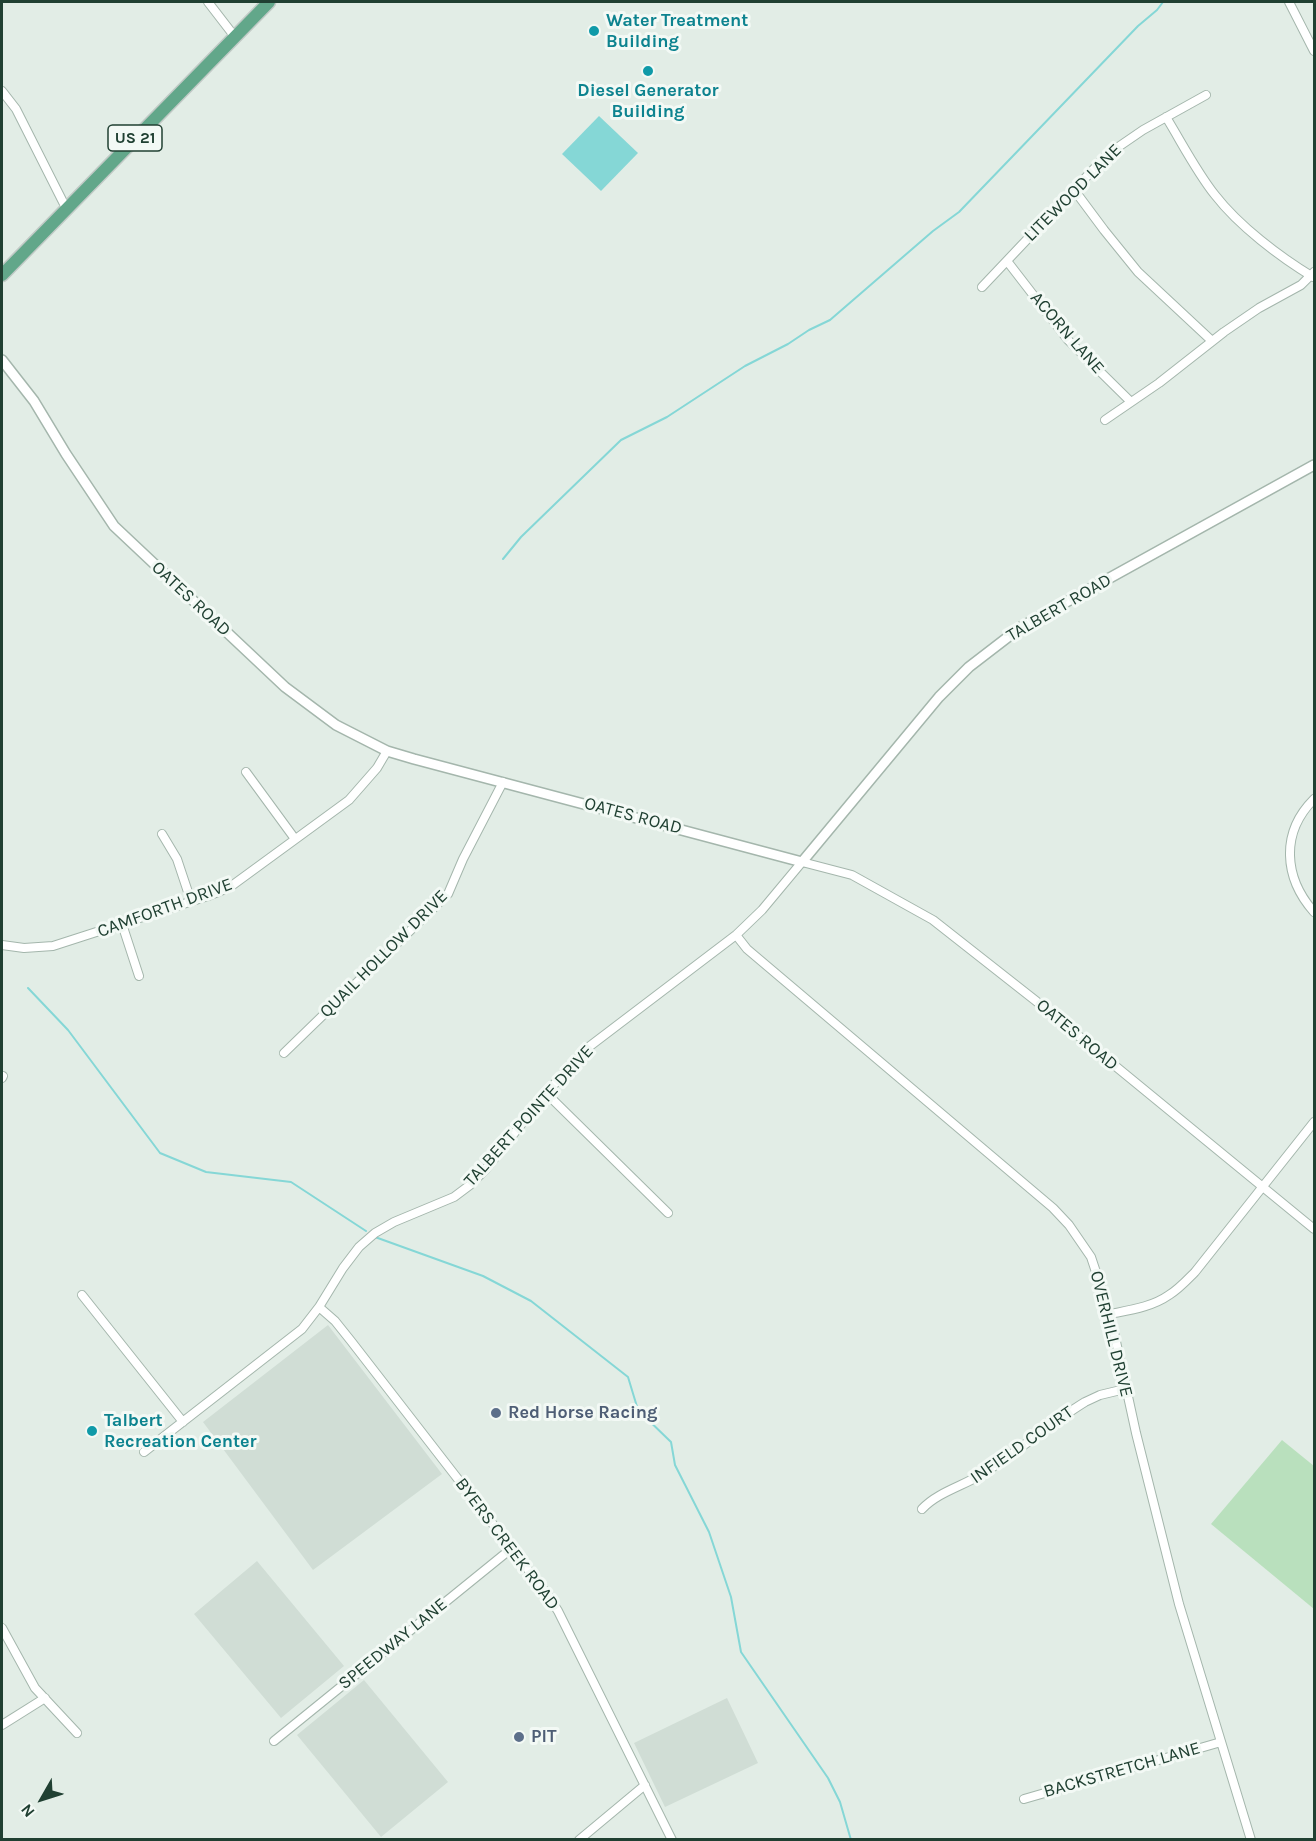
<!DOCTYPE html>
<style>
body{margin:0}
#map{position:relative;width:1316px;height:1841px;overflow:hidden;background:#e2ede6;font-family:Karla,sans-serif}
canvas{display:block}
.frame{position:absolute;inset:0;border:3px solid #204032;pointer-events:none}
.north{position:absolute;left:12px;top:1769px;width:60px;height:60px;-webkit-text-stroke:4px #f3f9f5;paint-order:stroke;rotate:231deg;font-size:16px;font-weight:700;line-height:24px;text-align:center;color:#204032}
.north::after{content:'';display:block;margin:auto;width:21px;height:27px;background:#204032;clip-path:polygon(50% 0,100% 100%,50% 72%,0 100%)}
</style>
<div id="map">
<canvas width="1316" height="1841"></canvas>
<div class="frame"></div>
<div class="north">N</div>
</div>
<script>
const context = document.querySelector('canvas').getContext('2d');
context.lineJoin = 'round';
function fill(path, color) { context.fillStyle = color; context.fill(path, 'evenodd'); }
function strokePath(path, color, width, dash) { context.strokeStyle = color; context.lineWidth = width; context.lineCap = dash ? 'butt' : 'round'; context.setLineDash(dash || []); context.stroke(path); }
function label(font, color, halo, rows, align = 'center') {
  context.font = font + ' Karla,sans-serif'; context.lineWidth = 6; context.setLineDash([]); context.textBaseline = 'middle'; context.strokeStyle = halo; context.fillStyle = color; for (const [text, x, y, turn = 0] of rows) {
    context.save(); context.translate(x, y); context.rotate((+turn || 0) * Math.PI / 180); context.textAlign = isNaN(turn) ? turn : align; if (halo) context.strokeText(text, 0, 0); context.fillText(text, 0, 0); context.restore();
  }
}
const built = new Path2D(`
 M328,1325L442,1474L313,1570L203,1422Z
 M257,1561L344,1666L281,1718L194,1614Z
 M364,1680L448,1782L381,1837L297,1735Z
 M727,1698L758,1763L665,1807L634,1743Z`);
const green = new Path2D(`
 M1282,1440L1314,1466V1609L1211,1524Z`);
const water = new Path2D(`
 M599,116L638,153L601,191L562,154Z`);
const stream = new Path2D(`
 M503,559L521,537L621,440L667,417L745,366L788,344L809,330L830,320L933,231L959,212L1138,26L1157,10L1163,2
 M28,988L68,1030L160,1153L206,1172L291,1182L366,1231
 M375,1237L483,1276L531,1301L628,1377L638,1410L671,1442L675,1465L709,1532L731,1597L741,1652L828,1778L840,1802L851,1840`);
const minor = new Path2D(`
 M208,2L235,37
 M1289,2L1314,51
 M2,91L16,109L66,208
 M1166,117C1182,143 1196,171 1215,195C1239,226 1280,257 1313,277
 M1075,191L1104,230L1138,272L1212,341
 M1007,261L1068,340L1131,402
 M982,287L1108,154L1143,130L1206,95
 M1105,420L1159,383L1224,332L1259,308L1301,285L1314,272
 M246,772L295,839
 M1314,799C1280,833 1284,878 1314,912
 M162,834L177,859L191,901
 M122,924L139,976
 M736,935L747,949L1053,1208L1069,1225L1091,1257L1110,1314L1136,1433L1179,1604L1251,1840
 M2,945L24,948L53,946L208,896L230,887L349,800L377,768L387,751
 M284,1053L448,894L463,859L503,782
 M2,1078L3,1076
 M546,1093L668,1213
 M82,1295L183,1422
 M319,1307L335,1321L351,1341L547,1594L558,1611L672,1840
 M1110,1314C1130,1310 1152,1307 1169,1295C1179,1289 1187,1280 1195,1272L1314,1122
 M144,1452L302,1329L319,1307L343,1268L359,1247L375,1233L394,1222L454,1197L470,1185L486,1169L546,1093L590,1046L736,935L762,910L802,862L852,875L933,920L1036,1001L1314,1229
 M922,1509C938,1492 963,1486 982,1474C1018,1452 1049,1424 1085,1402L1100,1395L1125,1389
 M2,1628L35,1688L77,1733
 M2,1725L45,1698
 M274,1741L512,1548
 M1024,1799L1221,1742
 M579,1840L645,1785`);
const tertiary = new Path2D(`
 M2,360L34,401L66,454L114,526L285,687L336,725L387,751L414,759L802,862L939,697L969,667L1021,627L1314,465`);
const primary = new Path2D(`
 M2,275L269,2`);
const markers = [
 [594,31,6,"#0f9aa8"],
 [648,71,6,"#0f9aa8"],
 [496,1413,6,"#5c6f8a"],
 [92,1431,6,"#0f9aa8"],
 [519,1737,6,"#5c6f8a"]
];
const shields = [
 [135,138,54]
];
const shieldNames = [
 ["US 21",135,138]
];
const cultureNames = [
 ["Water Treatment",606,21],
 ["Building",606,42],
 ["Diesel Generator",648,91,"center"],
 ["Building",648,112,"center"],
 ["Talbert",104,1421],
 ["Recreation Center",104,1442]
];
const streetNames = [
 ["LITEWOOD LANE",1073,193,-45],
 ["ACORN LANE",1067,333,49],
 ["OATES ROAD",191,599,43],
 ["TALBERT ROAD",1059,608,-30],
 ["OATES ROAD",633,816,15],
 ["CAMFORTH DRIVE",165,908,-20],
 ["QUAIL HOLLOW DRIVE",384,954,-45],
 ["OATES ROAD",1077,1035,40],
 ["TALBERT POINTE DRIVE",529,1116,-48],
 ["OVERHILL DRIVE",1111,1334,76],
 ["INFIELD COURT",1022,1445,-35],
 ["BYERS CREEK ROAD",507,1544,53],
 ["SPEEDWAY LANE",393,1644,-39],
 ["BACKSTRETCH LANE",1122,1770,-16]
];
const serviceNames = [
 ["Red Horse Racing",508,1413],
 ["PIT",531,1737]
];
fill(built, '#d0ddd5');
fill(green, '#b9e0bd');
fill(water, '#85d7d6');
strokePath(stream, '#85d7d6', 2);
strokePath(minor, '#a4b6ac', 10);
strokePath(tertiary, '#a4b6ac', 12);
strokePath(primary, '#c1cac6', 15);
strokePath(minor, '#fff', 8);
strokePath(tertiary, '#fff', 9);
strokePath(primary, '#62a78a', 12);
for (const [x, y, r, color] of markers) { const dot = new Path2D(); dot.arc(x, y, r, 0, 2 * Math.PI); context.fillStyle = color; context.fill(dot); strokePath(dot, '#f3f9f5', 2); }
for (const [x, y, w] of shields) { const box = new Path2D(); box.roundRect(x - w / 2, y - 13, w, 26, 4.5); context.fillStyle = '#f3f9f5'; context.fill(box); strokePath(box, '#204032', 1.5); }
label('bold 16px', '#204032', null, shieldNames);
label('bold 18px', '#0d838f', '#f3f9f5', cultureNames, 'left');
label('18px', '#204032', '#f3f9f5', streetNames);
label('bold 18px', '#4e5e75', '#f3f9f5', serviceNames, 'left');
</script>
